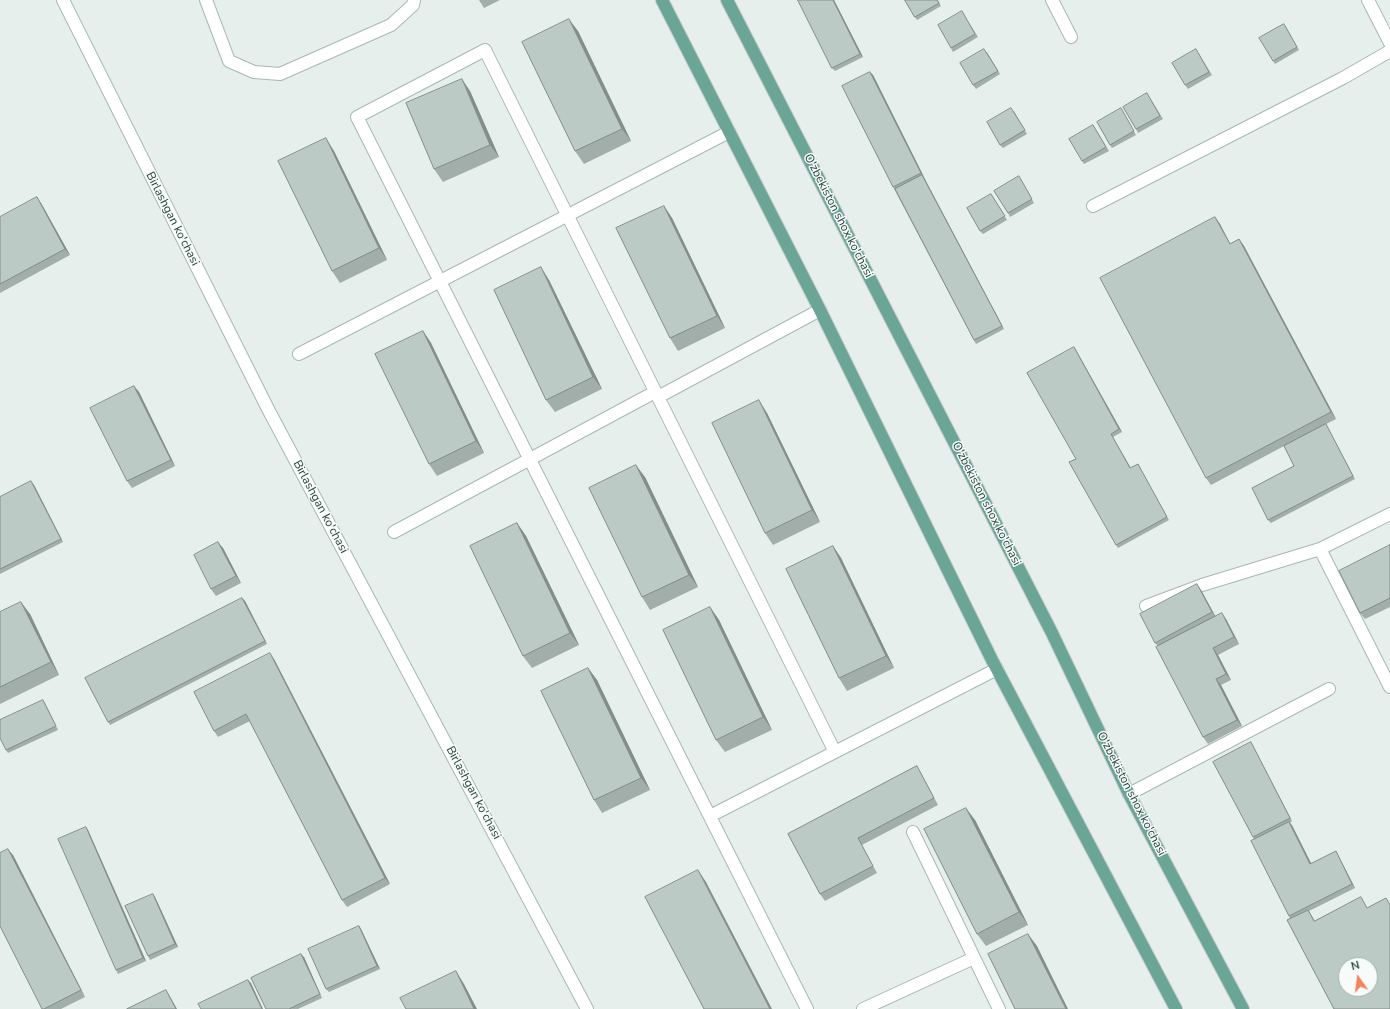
<!DOCTYPE html>
<style>
body{margin:0}
#map{position:relative;width:1390px;height:1009px;overflow:hidden;background:#e6efeb;font-family:"Nunito Sans",sans-serif}
canvas{display:block}
.north{position:absolute;left:1338px;top:957px;width:40px;height:40px;box-sizing:border-box;background:#f7fbf9;border:1px solid #a3b1ad;border-radius:50%;rotate:346deg;font-size:11px;font-weight:700;line-height:16px;text-align:center;color:#24423a}
.north::after{content:'';display:block;margin:auto;width:14px;height:18px;background:#f4845f;clip-path:polygon(50% 0,100% 100%,50% 72%,0 100%)}
</style>
<div id="map">
<canvas width="1390" height="1009"></canvas>
<div class="north">N</div>
</div>
<script>
const context = document.querySelector('canvas').getContext('2d');
context.lineJoin = 'round';
function strokePath(path, color, width, dash) { context.strokeStyle = color; context.lineWidth = width; context.lineCap = dash ? 'butt' : 'round'; context.setLineDash(dash || []); context.stroke(path); }
function fill(path, color) { context.fillStyle = color; context.fill(path, 'evenodd'); }
function label(font, color, halo, rows, align = 'center') {
  context.font = font + ' "Nunito Sans",sans-serif'; context.lineWidth = 3; context.setLineDash([]); context.textBaseline = 'middle'; context.strokeStyle = halo; context.fillStyle = color; for (const [text, x, y, turn = 0] of rows) {
    context.save(); context.translate(x, y); context.rotate((+turn || 0) * Math.PI / 180); context.textAlign = isNaN(turn) ? turn : align; if (halo) context.strokeText(text, 0, 0); context.fillText(text, 0, 0); context.restore();
  }
}
const minor = new Path2D(`
 M63,0L268,409L587,1009
 M206,0L229,61L254,72L280,74L391,25L413,5L414,0
 M1052,0L1071,37
 M1368,0L1390,43
 M1093,206L1343,78L1390,51
 M299,354L729,132
 M658,397L820,310
 M394,532L655,392
 M1320,549L1390,687
 M1146,606L1202,585L1320,549L1390,514
 M1129,794L1329,689
 M710,816L997,669
 M913,832L999,1009
 M807,1009L357,117L485,50L835,752
 M863,1009L974,958`);
const major = new Path2D(`
 M662,0L820,310L992,660L1176,1009
 M727,0L1051,631L1129,794L1243,1009`);
const wall = new Path2D(`
 M479,0H500L484,8Z
 M798,0H834L863,57L835,71L832,68Z
 M905,0H938L941,6L917,20Z
 M964,15L978,37L953,52L951,48Z
 M1286,27L1299,50L1275,64L1273,61Z
 M578,31L631,141L584,164L575,151Z
 M1196,49L1212,75L1188,89L1185,85Z
 M987,52L1000,74L976,89L973,85Z
 M870,72L873,75L924,177L1004,329L976,344L893,187Z
 M470,91L499,157L443,182L434,169Z
 M1147,93L1163,119L1138,133L1136,129Z
 M1014,111L1027,134L1003,148L1000,145Z
 M1123,112L1136,135L1112,148L1110,145Z
 M1093,125L1109,151L1084,164L1082,161Z
 M334,151L387,260L340,283L332,271Z
 M1021,180L1034,203L1010,217L1008,213Z
 M991,194L1007,220L983,234L980,231Z
 M41,203L70,255L0,293V217Z
 M664,206L672,218L725,328L678,351L670,338Z
 M1215,217L1220,224L1230,244L1239,239L1244,246L1336,419L1297,439L1326,424L1355,479L1271,523L1268,520L1294,466L1284,446L1211,485L1206,478Z
 M549,280L602,389L555,412L546,400Z
 M423,331L431,343L484,453L437,476L429,464Z
 M1074,347L1122,432L1113,437L1131,468L1138,464L1140,468L1169,520L1118,548L1116,545L1076,459Z
 M134,386L139,392L175,466L132,488L127,481Z
 M767,413L820,522L773,545L765,533Z
 M645,477L698,587L650,610L642,597Z
 M34,485L63,542L0,574V497Z
 M517,523L526,536L579,645L532,668L523,656Z
 M1390,545V607L1365,619L1360,613Z
 M833,546L841,558L894,668L847,691L839,678Z
 M223,548L241,583L216,596L211,589Z
 M1201,590L1215,616L1226,619L1239,644L1218,655L1231,680L1221,685L1242,726L1208,744L1203,737L1158,646L1155,643Z
 M242,598L245,601L267,644L110,725L108,722Z
 M710,607L719,620L772,730L725,752L716,740Z
 M0,612L30,614L59,675L0,704Z
 M274,659L390,884L347,907L342,900L250,721L218,737L214,731Z
 M588,668L597,680L650,790L602,813L594,800Z
 M45,703L58,730L8,753L6,750Z
 M1253,746L1292,821L1290,823L1311,864L1338,855L1355,888L1309,911L1315,921L1365,904L1390,1009L1290,919L1289,916L1254,840L1253,837Z
 M917,766L921,773L938,805L862,845L877,873L825,901L820,894L788,834Z
 M975,820L1028,925L986,946L977,934Z
 M88,830L146,961L118,974L116,970Z
 M13,855L85,997L61,1009H42Z
 M155,897L178,947L150,960L148,956Z
 M359,926L361,929L380,969L329,992L326,989Z
 M304,957L322,998L298,1009H266Z`);
const shadedWall = new Path2D(`
 M833,0H834L863,57L860,54Z
 M569,19L578,31L631,141L622,129Z
 M870,72L873,75L924,177L921,173Z
 M462,79L470,91L499,157L490,145Z
 M326,138L334,151L387,260L379,248Z
 M922,175L924,178L1004,329L1002,326Z
 M37,197L41,203L70,255L65,249Z
 M664,206L672,218L725,328L717,316Z
 M1215,217L1220,224L1234,251L1230,244Z
 M1239,239L1244,246L1336,419L1331,412Z
 M541,267L549,280L602,389L593,377Z
 M423,331L431,343L484,453L476,441Z
 M1074,347L1076,350L1122,432L1119,429Z
 M134,386L139,392L175,466L171,460Z
 M759,400L767,413L820,522L812,510Z
 M636,465L645,477L698,587L689,575Z
 M31,481L34,485L63,542L61,539Z
 M517,523L526,536L579,645L570,633Z
 M218,542L223,548L241,583L236,576Z
 M833,546L841,558L894,668L886,656Z
 M1197,584L1201,590L1217,619L1212,612Z
 M242,598L245,601L267,644L265,641Z
 M21,602L30,614L59,675L51,662Z
 M710,607L719,620L772,730L763,717Z
 M1222,613L1226,619L1239,644L1234,637Z
 M1213,648L1218,655L1231,680L1226,674Z
 M270,653L274,659L390,884L385,878Z
 M588,668L597,680L650,790L641,778Z
 M1216,679L1221,685L1242,726L1237,720Z
 M1251,742L1253,746L1292,821L1290,818Z
 M966,808L975,820L1028,925L1019,912Z
 M1289,822L1292,825L1313,867L1310,864Z
 M86,827L88,830L146,961L143,958Z
 M8,849L13,855L85,997L81,990Z
 M1336,851L1338,855L1355,888L1352,884Z
 M698,870L706,882L772,1009H770Z
 M153,894L155,897L178,947L175,944Z
 M359,926L361,929L380,969L377,966Z
 M1028,934L1037,946L1068,1009H1066Z
 M301,954L304,957L322,998L320,994Z
 M456,971L464,984L477,1009H474Z
 M248,980L251,983L263,1009H262Z
 M166,990L168,993L177,1009H176Z`);
const building = new Path2D(`
 M798,0H833L860,54L832,68Z
 M905,0H937L939,3L915,17Z
 M962,11L975,34L951,48L938,25Z
 M569,19L622,129L575,151L522,42Z
 M1284,24L1297,47L1273,61L1259,38Z
 M984,49L998,71L973,85L960,63Z
 M1196,49L1209,72L1185,85L1172,63Z
 M870,72L921,173L893,187L842,86Z
 M462,79L490,145L434,169L406,103Z
 M1147,93L1160,116L1136,129L1123,107Z
 M1011,108L1025,130L1000,145L987,122Z
 M1121,108L1134,131L1110,145L1097,122Z
 M1093,125L1106,147L1082,161L1069,139Z
 M326,138L379,248L332,271L278,161Z
 M922,175L1002,326L974,340L895,189Z
 M1019,176L1032,199L1008,213L994,191Z
 M991,194L1005,216L980,231L967,208Z
 M37,197L65,249L0,284V217Z
 M664,206L717,316L670,338L616,228Z
 M1215,217L1230,244L1239,239L1331,412L1206,478L1100,278Z
 M541,267L593,377L546,400L494,290Z
 M423,331L476,441L429,464L375,354Z
 M1074,347L1119,429L1111,434L1130,468L1138,464L1167,517L1116,545L1069,462L1076,459L1027,373Z
 M134,386L171,460L127,481L90,408Z
 M759,400L812,510L765,533L712,423Z
 M1326,424L1353,476L1268,520L1252,488L1294,466L1284,446Z
 M636,465L689,575L642,597L589,488Z
 M31,481L61,539L0,569V497Z
 M517,523L570,633L523,656L470,546Z
 M218,542L236,576L211,589L194,555Z
 M1390,545V598L1360,613L1339,571Z
 M833,546L886,656L839,678L786,569Z
 M1197,584L1212,612L1155,643L1140,614Z
 M242,598L265,641L108,722L85,678Z
 M21,602L51,662L0,687V612Z
 M710,607L763,717L716,740L663,630Z
 M1222,613L1234,637L1213,648L1226,674L1216,679L1237,720L1203,737L1156,647Z
 M270,653L385,878L342,900L246,714L214,731L194,692Z
 M588,668L641,778L594,800L541,691Z
 M43,700L56,726L6,750L0,738V720Z
 M1251,742L1290,818L1253,837L1213,762Z
 M917,766L934,798L858,838L873,866L820,894L788,834Z
 M966,808L1019,912L977,934L924,829Z
 M1289,822L1310,864L1336,851L1352,884L1289,916L1251,841Z
 M86,827L143,958L116,970L58,839Z
 M8,849L81,990L44,1009H42L0,926V853Z
 M698,870L770,1009H704L645,897Z
 M153,894L175,944L148,956L125,906Z
 M1361,897L1367,908L1386,898L1390,905V1009H1334L1287,920L1308,910L1314,921ZM1346,965H1370V989H1346Z
 M359,926L377,966L326,989L308,949Z
 M1028,934L1066,1009H1015L988,954Z
 M301,954L320,994L289,1009H266L251,978Z
 M456,971L474,1009H406L400,998Z
 M248,980L262,1009H201L198,1004Z
 M166,990L176,1009H127Z`);
const streetNames = [
 ["O'zbekiston shox ko'chasi",838,216,63],
 ["Birlashgan ko'chasi",172,219,63],
 ["O'zbekiston shox ko'chasi",986,504,63],
 ["Birlashgan ko'chasi",320,507,62],
 ["Birlashgan ko'chasi",473,793,62],
 ["O'zbekiston shox ko'chasi",1131,794,63]
];
strokePath(minor, '#a8b8b2', 14);
strokePath(major, '#c2cac8', 14);
strokePath(minor, '#fff', 12);
strokePath(major, '#6aa596', 12);
fill(wall, '#a1aea9');
fill(shadedWall, '#838d89');
fill(building, '#bbcac4');
strokePath(building, '#838d89', 1);
label('12px', '#24423a', '#f7fbf9', streetNames);
</script>
